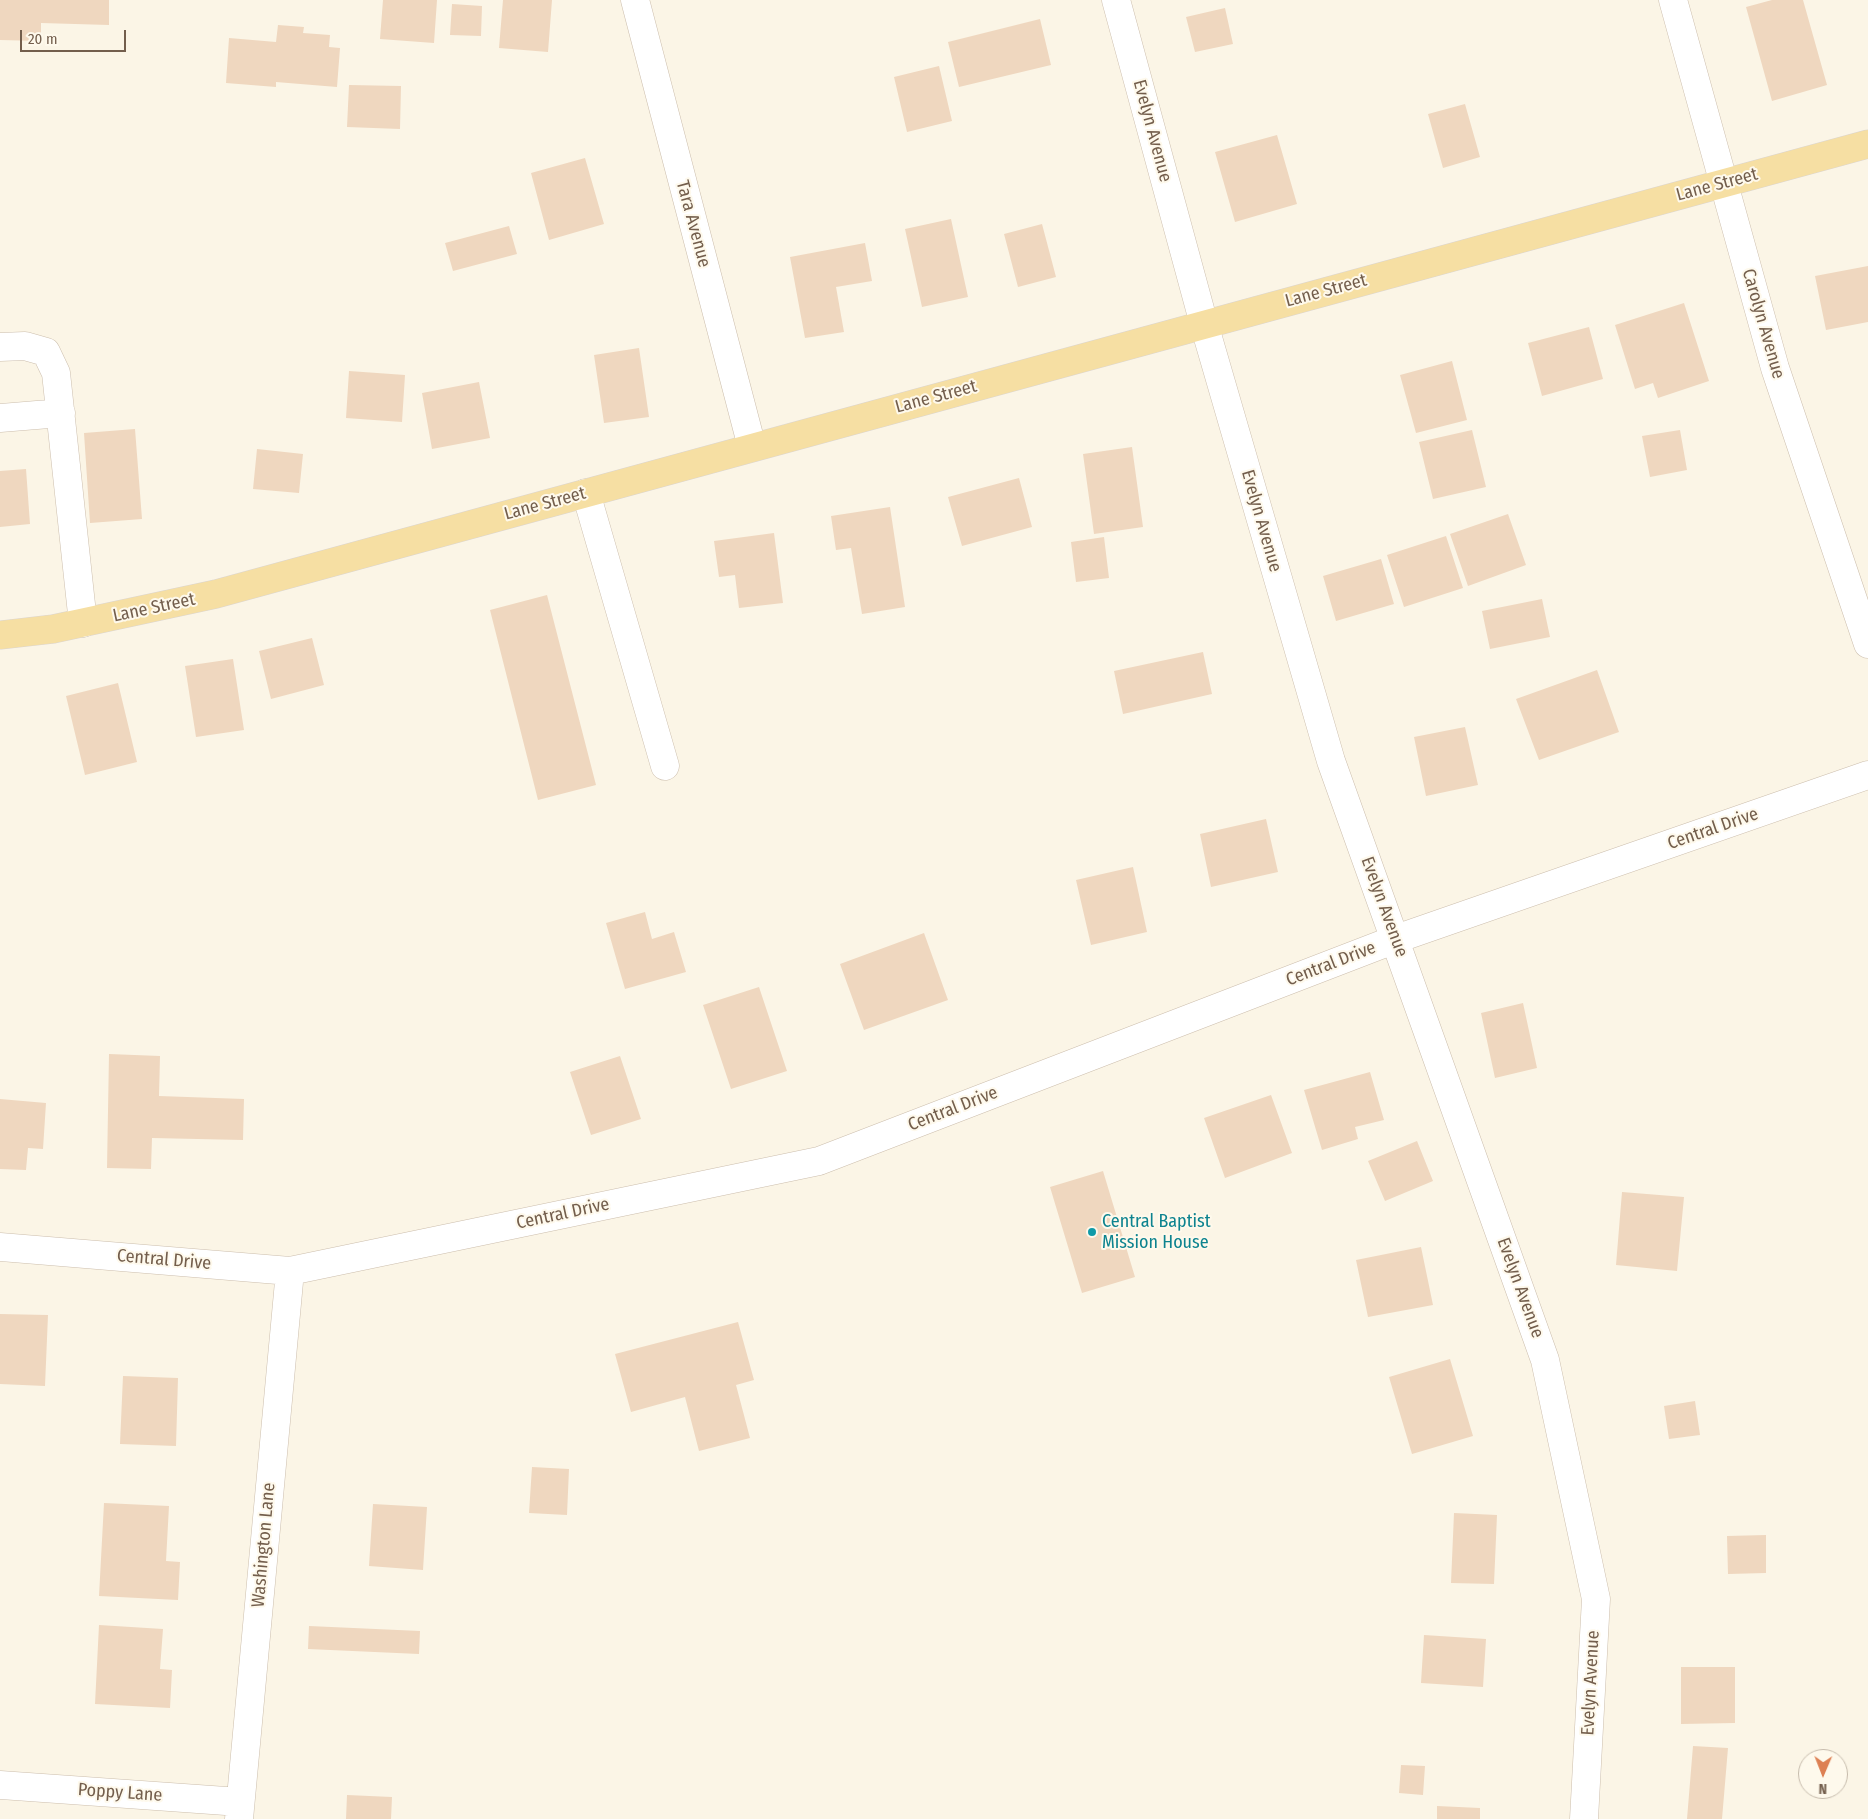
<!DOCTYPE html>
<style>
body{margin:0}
#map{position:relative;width:1868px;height:1819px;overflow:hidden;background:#fbf5e6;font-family:"Fira Sans Condensed",sans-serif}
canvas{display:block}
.north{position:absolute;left:1798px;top:1749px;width:50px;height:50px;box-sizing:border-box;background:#fef9ec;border:1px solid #c6bbac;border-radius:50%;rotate:181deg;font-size:14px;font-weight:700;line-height:20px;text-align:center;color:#735e4c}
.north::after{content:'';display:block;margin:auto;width:18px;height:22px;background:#dd8053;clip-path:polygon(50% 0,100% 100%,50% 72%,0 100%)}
.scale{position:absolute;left:20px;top:30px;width:106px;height:22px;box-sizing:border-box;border:2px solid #735e4c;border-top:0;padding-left:6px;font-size:15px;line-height:18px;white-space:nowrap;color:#735e4c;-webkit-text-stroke:4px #fef9ec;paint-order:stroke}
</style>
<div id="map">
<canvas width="1868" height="1819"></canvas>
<div class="north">N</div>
<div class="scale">20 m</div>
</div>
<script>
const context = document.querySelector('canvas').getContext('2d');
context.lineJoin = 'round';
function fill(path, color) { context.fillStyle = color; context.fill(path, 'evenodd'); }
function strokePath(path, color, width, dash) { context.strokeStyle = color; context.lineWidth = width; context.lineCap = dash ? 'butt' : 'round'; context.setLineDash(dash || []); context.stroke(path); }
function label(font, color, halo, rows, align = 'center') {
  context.font = font + ' "Fira Sans Condensed",sans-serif'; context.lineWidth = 4; context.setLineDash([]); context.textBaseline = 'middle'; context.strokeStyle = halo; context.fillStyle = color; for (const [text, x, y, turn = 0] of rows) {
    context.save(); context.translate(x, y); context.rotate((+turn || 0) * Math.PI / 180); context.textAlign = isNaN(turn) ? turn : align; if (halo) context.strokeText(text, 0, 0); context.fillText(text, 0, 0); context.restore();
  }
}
const building = new Path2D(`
 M0,0H109V25L41,23V41L0,40Z
 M383,0H437L434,43L380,39Z
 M503,0H552L548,52L499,48Z
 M1772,0H1803L1827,85L1772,101L1746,7Z
 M452,4L482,6L481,36L450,35Z
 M1225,8L1233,44L1195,52L1186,17Z
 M1040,19L1051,65L959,87L948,42Z
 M278,25L304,27L303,33L330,35L329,47L340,48L337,87L276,82V87L226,83L229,38L276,42Z
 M939,66L952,121L907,132L894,77Z
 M349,85L401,86L400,129L347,127Z
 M1465,104L1480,157L1443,168L1428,114Z
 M1277,135L1297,204L1235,222L1215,152Z
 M585,158L604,224L549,240L531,173Z
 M951,219L968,297L922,307L905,229Z
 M1042,224L1056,277L1018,287L1004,234Z
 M509,226L517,254L453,271L445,243Z
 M865,243L872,281L836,287L844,332L805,338L790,257Z
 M1868,266V322L1826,330L1815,276Z
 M1684,303L1709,381L1658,398L1653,383L1635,389L1615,325Z
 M1589,327L1603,379L1542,396L1528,343Z
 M639,348L649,417L604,423L594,355Z
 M1452,361L1467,420L1416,433L1400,375Z
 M349,371L405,375L402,422L346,418Z
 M479,382L490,438L432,449L422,393Z
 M135,429L142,519L90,523L84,433Z
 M1472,430L1486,487L1433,499L1419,442Z
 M1680,430L1687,470L1650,477L1642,436Z
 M1132,447L1143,527L1094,534L1083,454Z
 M257,449L303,454L299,493L253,489Z
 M26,469L30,524L0,527V471Z
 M1019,478L1032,527L962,546L948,497Z
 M890,507L905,607L862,614L851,548L836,550L831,516Z
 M1508,514L1526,565L1468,586L1450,534Z
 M774,533L783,603L739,608L735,575L719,577L714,541Z
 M1446,536L1463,588L1404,607L1387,555Z
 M1104,537L1109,578L1076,582L1071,542Z
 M1381,559L1394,604L1336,621L1323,576Z
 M547,595L596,785L538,800L490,610Z
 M1542,599L1550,637L1490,649L1482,611Z
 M312,638L324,685L271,699L259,651Z
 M1203,652L1212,694L1123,714L1114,671Z
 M233,659L244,730L196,737L185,666Z
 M1597,670L1619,732L1539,760L1516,699Z
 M118,683L137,762L85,775L66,696Z
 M1465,727L1478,785L1426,796L1414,737Z
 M1266,819L1278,872L1211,887L1200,834Z
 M1133,867L1147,932L1091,945L1076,880Z
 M645,912L652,939L674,932L686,972L625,989L606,923Z
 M924,933L948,1000L864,1030L840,964Z
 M759,987L787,1071L731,1089L703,1005Z
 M1523,1003L1537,1068L1495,1078L1481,1013Z
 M109,1054L160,1056L159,1096L244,1099L243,1140L152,1138L151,1169L107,1168Z
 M620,1056L641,1119L591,1135L570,1072Z
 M1370,1072L1384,1120L1355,1127L1358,1139L1322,1150L1304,1090Z
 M1271,1095L1292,1153L1225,1178L1204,1118Z
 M0,1099L46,1103L43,1149L28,1148L26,1170L0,1169Z
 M1417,1141L1433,1181L1385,1201L1368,1161Z
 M1103,1171L1135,1277L1082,1293L1050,1187Z
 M1622,1192L1684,1197L1677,1271L1616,1265Z
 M1421,1247L1433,1305L1368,1317L1356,1260Z
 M0,1314L48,1315L45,1386L0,1384Z
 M738,1322L754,1380L736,1385L750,1438L699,1451L685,1397L631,1412L615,1354Z
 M1450,1359L1473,1436L1412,1454L1389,1377Z
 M123,1376L178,1378L176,1446L120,1444Z
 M1695,1401L1700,1435L1669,1439L1664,1406Z
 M532,1467L569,1469L567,1515L529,1513Z
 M104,1503L169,1506L166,1561L180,1562L178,1600L99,1596Z
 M373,1504L427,1507L423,1570L369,1566Z
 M1454,1513L1497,1515L1494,1584L1451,1583Z
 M1766,1535V1573L1728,1574L1727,1536Z
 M99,1625L163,1629L160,1669L172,1670L170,1708L95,1704Z
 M309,1626L420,1631L419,1654L308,1649Z
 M1424,1635L1486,1639L1483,1687L1421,1683Z
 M1681,1667H1735V1723L1681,1724Z
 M1693,1746L1728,1748L1722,1819H1687Z
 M1401,1765L1425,1766L1423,1795L1399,1793Z
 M347,1795L392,1797L391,1819H346Z
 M1437,1806L1480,1808V1819H1437Z`);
const minor = new Path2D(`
 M635,0L752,447
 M1116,0L1204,324L1331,761L1545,1360L1596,1599L1584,1819
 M1673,0L1775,368L1868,644
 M0,347L25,346L46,352L56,373L83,623
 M0,418L61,413
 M586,493L665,766
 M0,1247L290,1271L819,1161L1396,939L1868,775
 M0,1785L240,1802
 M239,1819L290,1271`);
const major = new Path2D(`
 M0,635L53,629L216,594L1868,144`);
const markers = [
 [1092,1232,5,"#0f9aa8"]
];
const streetNames = [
 ["Evelyn Avenue",1152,131,75],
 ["Lane Street",1717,185,-15],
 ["Tara Avenue",693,224,75],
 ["Lane Street",1326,291,-15],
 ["Carolyn Avenue",1763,324,74],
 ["Lane Street",936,397,-15],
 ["Lane Street",545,504,-15],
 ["Evelyn Avenue",1261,521,74],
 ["Lane Street",154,608,-12],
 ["Central Drive",1713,829,-19],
 ["Evelyn Avenue",1384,907,70],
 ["Central Drive",1331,964,-21],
 ["Central Drive",953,1109,-21],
 ["Central Drive",563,1214,-12],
 ["Central Drive",164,1260,5],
 ["Evelyn Avenue",1520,1288,70],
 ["Washington Lane",264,1545,-85],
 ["Evelyn Avenue",1591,1683,-87],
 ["Poppy Lane",120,1793,4]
];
const cultureNames = [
 ["Central Baptist",1102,1222],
 ["Mission House",1102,1243]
];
fill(building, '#efd7bf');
strokePath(minor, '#ccbead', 29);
strokePath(major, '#dbd5d0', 29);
strokePath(minor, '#fff', 28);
strokePath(major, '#f6dfa3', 28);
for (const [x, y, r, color] of markers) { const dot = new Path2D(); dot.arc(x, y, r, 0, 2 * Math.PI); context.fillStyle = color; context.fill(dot); strokePath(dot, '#fef9ec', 2); }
label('18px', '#735e4c', '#fef9ec', streetNames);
label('18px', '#0d838f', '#fef9ec', cultureNames, 'left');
</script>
